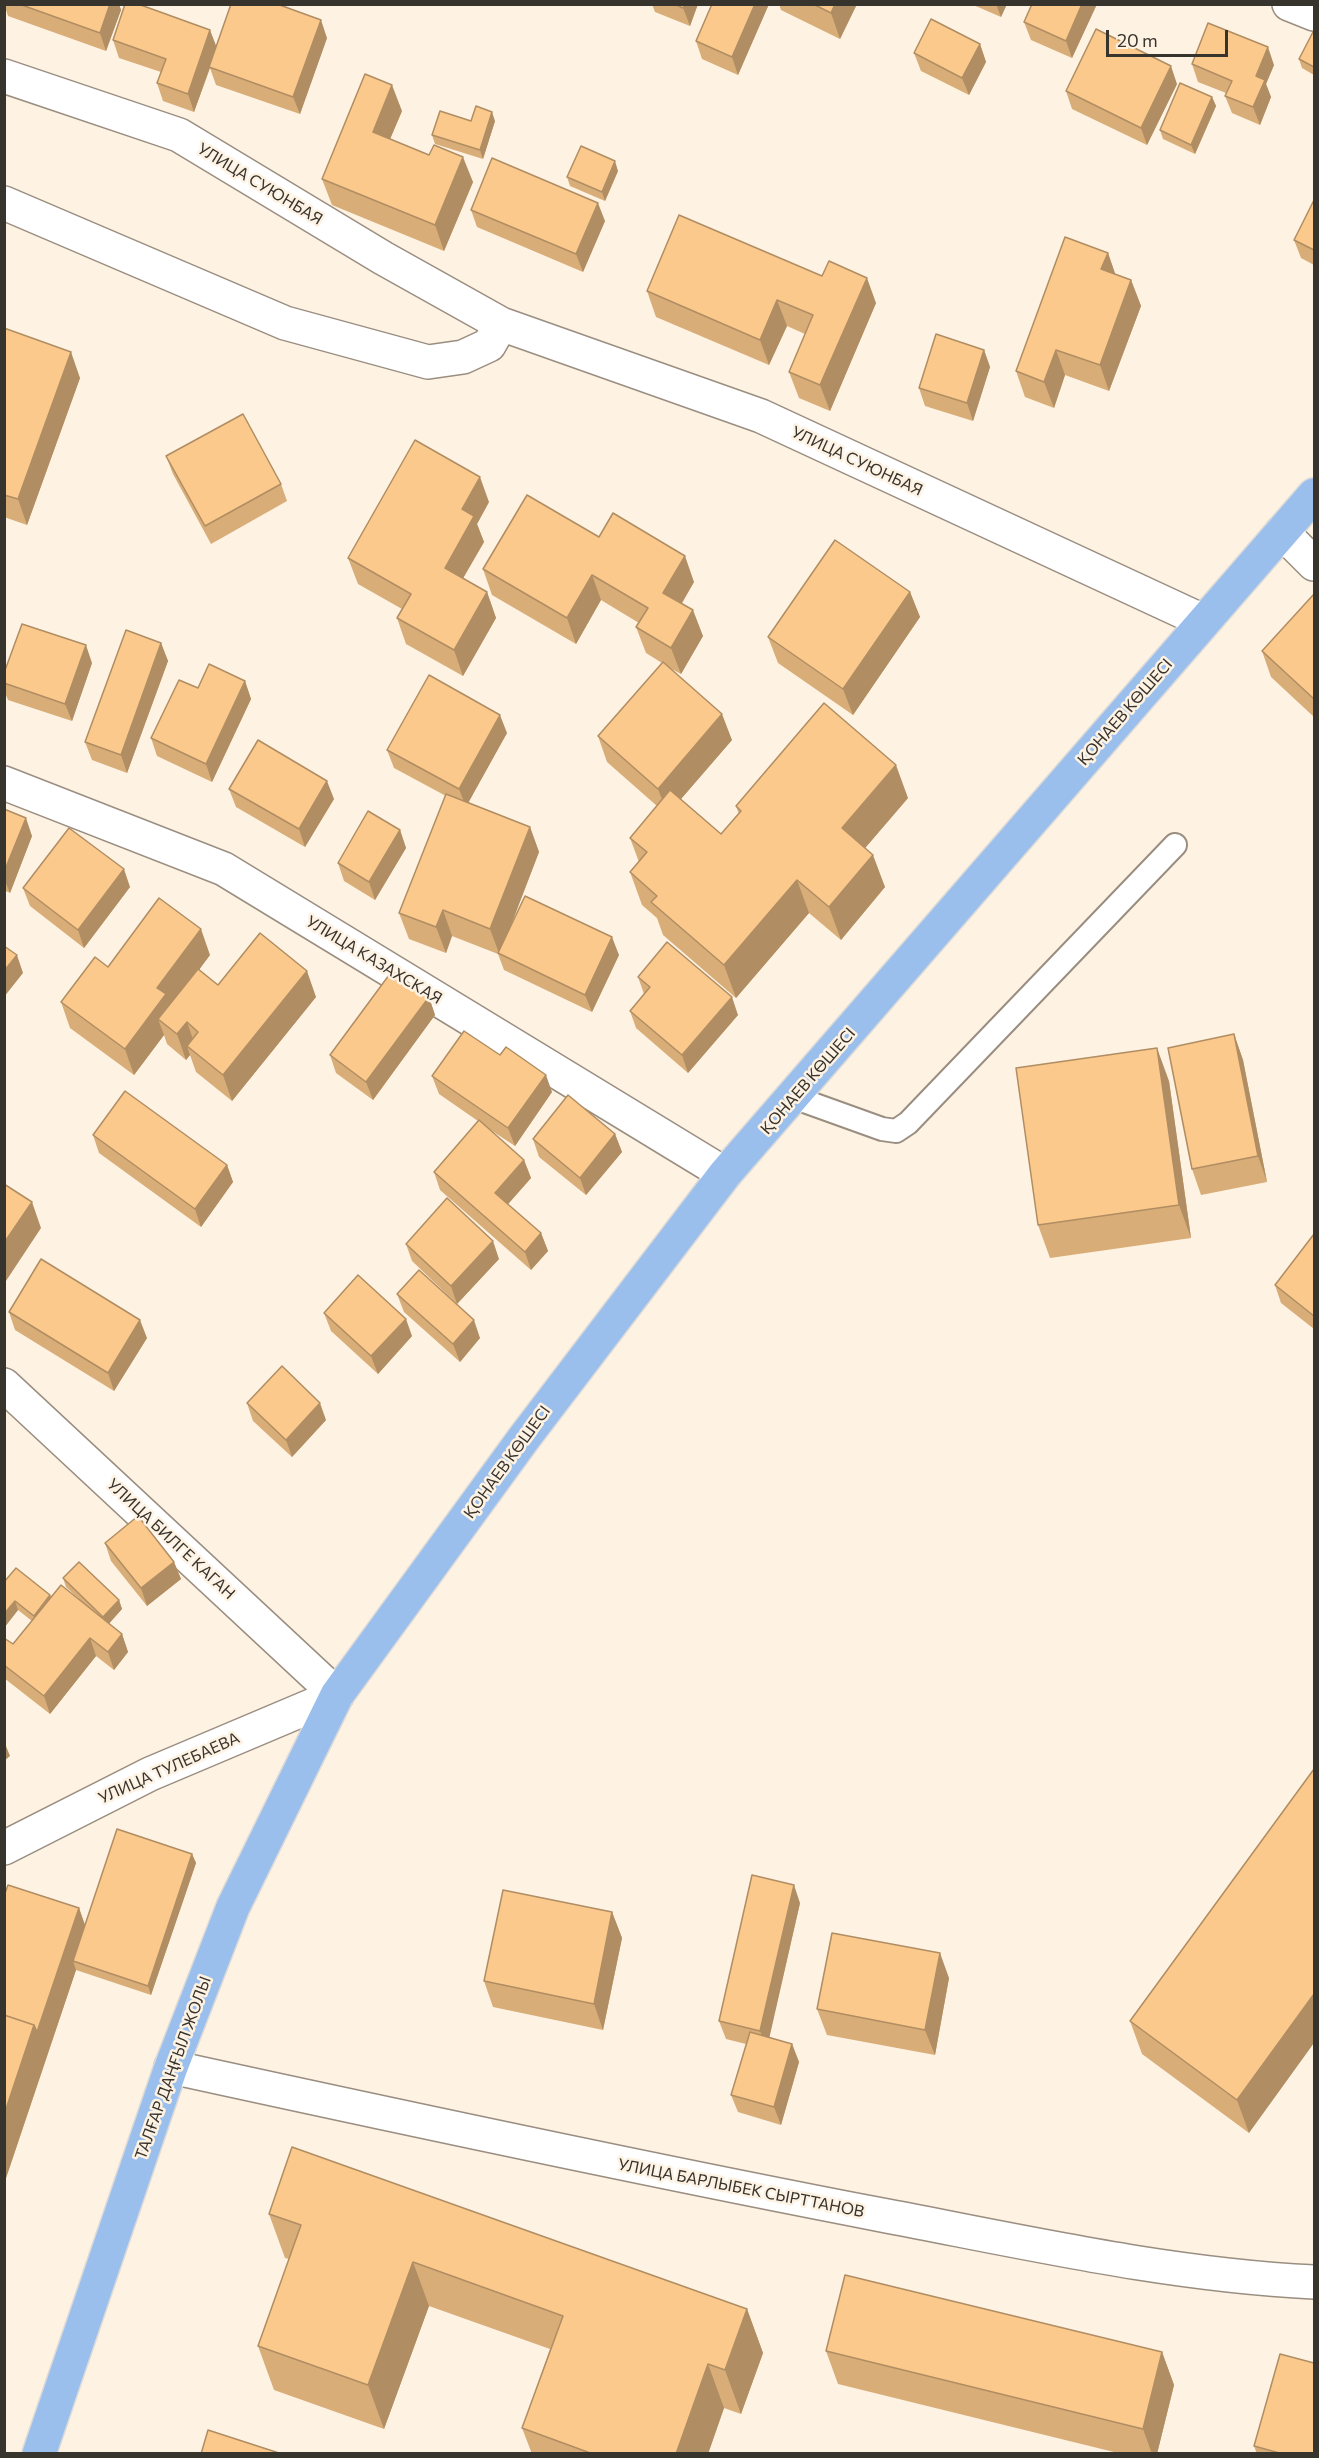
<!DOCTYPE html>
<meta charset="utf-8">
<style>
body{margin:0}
#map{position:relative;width:1319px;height:2458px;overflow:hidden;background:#fef2e3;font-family:Commissioner,sans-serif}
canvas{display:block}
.frame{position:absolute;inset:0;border:6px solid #37332d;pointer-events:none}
.scale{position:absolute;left:1106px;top:30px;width:122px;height:27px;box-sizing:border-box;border:3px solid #37332d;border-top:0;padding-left:8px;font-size:18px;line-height:21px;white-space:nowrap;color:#37332d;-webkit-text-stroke:4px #fef2e3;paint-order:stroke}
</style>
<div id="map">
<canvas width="1319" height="2458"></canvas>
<div class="frame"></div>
<div class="scale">20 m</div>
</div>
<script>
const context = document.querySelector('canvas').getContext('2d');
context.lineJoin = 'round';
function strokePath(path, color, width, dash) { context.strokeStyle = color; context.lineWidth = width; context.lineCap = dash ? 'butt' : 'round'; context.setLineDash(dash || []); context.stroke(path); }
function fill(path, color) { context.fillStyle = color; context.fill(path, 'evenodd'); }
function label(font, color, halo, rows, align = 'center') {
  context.font = font + ' Commissioner,sans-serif'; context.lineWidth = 5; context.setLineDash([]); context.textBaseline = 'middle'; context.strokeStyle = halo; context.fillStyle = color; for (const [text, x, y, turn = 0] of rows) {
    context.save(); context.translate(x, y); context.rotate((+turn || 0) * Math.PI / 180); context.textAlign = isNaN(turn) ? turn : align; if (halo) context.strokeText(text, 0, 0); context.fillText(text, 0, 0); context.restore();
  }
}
const service = new Path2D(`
 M793,1097L882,1129L896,1131L908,1123L1175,845`);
const minor = new Path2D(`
 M1289,4L1314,14
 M4,76L179,135L383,258L501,324L761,416L1203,621
 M4,203L285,323L428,362L463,357L489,345L501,324
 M1282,532L1314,564
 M4,783L224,869L725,1174
 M4,1385L337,1695
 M171,2067C409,2119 647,2170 887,2216C1029,2243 1170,2275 1314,2282`);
const tertiary = new Path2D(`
 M4,1848L150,1774L337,1695`);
const primary = new Path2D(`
 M39,2454L171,2067L233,1907L337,1695L524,1438L725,1174L1314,495`);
const wall = new Path2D(`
 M4,4H119L121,10L106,51L8,16Z
 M652,4H698L690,26L655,12Z
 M712,4H769L738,75L702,59L696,41Z
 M779,4H857L840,39L781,10Z
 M971,4H1007L1001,17Z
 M1097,4L1072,58L1031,40L1024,22Z
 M1314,30V75L1302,68L1299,59Z
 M327,38L300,114L216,85L210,68L194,112L163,101L157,83L161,72L119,58L113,40L216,47Z
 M980,44L986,62L969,95L921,71L914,53Z
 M1192,64L1274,65L1266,84L1271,97L1260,125L1232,113L1225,96L1226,93L1198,82Z
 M1177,84L1147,145L1072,109L1066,91Z
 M1212,97L1216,106L1195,154L1163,139L1160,130Z
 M402,111L390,139L429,155L473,182L444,251L332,205L322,179Z
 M495,121L483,159L435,144L432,135Z
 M618,171L605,201L570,186L567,177Z
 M1314,200V265L1301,258L1294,240Z
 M471,210L605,221L583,272L477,227Z
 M1108,253L1115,274L1131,280L1141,306L1109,391L1065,375L1054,408L1025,397L1016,371Z
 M647,291L876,303L830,411L799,398L789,372L805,334L787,326L769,365L656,317Z
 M4,328L80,378L27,525L4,517Z
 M984,350L990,367L973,421L925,406L919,388Z
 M166,456L281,484L287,501L211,544L173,474Z
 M489,502L477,524L484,542L463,578L487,592L496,618L463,676L406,644L397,618L402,609L358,584L348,558Z
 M599,537L694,582L681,603L703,636L681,674L668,667L732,740L681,799L721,834L739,814L736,806L908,798L865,848L885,887L841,940L809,913L736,998L663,935L657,918L642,905L630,872L639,862L630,838L657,806L607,762L598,736L662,663L646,653L636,627L639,623L601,600L576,644L492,595L483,569Z
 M910,592L920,617L853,715L778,663L768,637Z
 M1314,594V717L1271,677L1262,651Z
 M161,643L168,661L127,773L92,760L85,742Z
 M92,663L72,721L8,700L4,690V673Z
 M245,681L251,699L212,782L157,756L151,738L198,688Z
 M507,733L468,802L530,827L539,852L510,927L619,955L592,1012L504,970L498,954L452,936L446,953L409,939L399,913L446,796L394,768L387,750Z
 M229,789L334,799L305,847L236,807Z
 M4,809L32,836L10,893L4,890Z
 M400,830L406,848L375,900L344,881L338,863Z
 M130,887L84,948L30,906L23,888Z
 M210,955L199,969L218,985L316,997L232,1101L196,1072L190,1055L186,1060L167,1044L164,1035L134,1075L70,1028L61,1002L108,967Z
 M638,977L738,1015L688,1073L636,1028L630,1011L644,994Z
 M429,997L435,1015L373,1100L336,1073L330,1055Z
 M1234,1034L1243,1060L1267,1182L1201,1195L1192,1169Z
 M432,1076L552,1092L515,1146L486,1127L524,1160L531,1178L508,1204L541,1233L548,1251L531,1270L440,1190L434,1172L478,1121L439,1094Z
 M1169,1081L1191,1238L1050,1258L1038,1225Z
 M615,1134L622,1152L586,1195L539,1157L533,1139Z
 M93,1135L227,1165L233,1182L201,1227L99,1153Z
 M1314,1234V1329L1281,1303L1275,1285Z
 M406,1244L499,1259L457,1304L412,1261Z
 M397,1294L480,1338L460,1362L404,1312Z
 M9,1312L147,1338L114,1391L15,1330Z
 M324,1313L412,1336L378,1374L331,1331Z
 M247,1403L326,1420L292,1457L253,1421Z
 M105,1543L174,1562L181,1579L147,1606L111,1561Z
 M63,1578L119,1600L122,1609L109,1623L122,1634L128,1652L114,1670L96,1656L50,1714L4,1678V1638L13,1644L32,1621L18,1610L4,1628V1582L50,1595L51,1597L79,1599L66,1587Z
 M1314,1769L1249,2133L1142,2054L1130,2021Z
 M192,1854L196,1863L151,1995L76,1970L4,2184V1896L79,1908L85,1925Z
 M800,1903L769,2037L792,2044L799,2062L781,2125L738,2112L731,2095L746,2044L726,2039L719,2021Z
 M612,1912L622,1938L603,2030L493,2007L484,1981Z
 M949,1978L935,2055L827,2035L817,2009Z
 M269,2214L747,2309L763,2353L741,2414L724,2408L708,2454H532L522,2428L550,2349L429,2306L384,2429L274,2390L258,2346L289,2259L285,2258Z
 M826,2351L1162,2352L1174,2385L1157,2454H1122L838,2384Z
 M1254,2446L1314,2454H1257Z`);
const shadedWall = new Path2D(`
 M110,4H119L121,10L106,51L100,33Z
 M685,4H698L690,26L683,8Z
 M755,4H769L738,75L732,57Z
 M835,4H857L840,39L831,13Z
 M996,4H1007L1001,17Z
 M1082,4H1097L1072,58L1066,41Z
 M321,20L327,38L300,114L293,97Z
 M210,30L217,48L194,112L188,94Z
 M980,44L986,62L969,95L962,78Z
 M1268,47L1274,65L1266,84L1271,97L1260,125L1253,107L1256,76Z
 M1171,66L1177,84L1147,145L1141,128Z
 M392,85L402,111L382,158L373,132Z
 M1212,97L1216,106L1195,154L1191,145Z
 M492,112L495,121L483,159L480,150Z
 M463,157L473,182L444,251L435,225Z
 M615,161L618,171L605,201L602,192Z
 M598,203L605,221L583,272L576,254Z
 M1108,253L1117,279L1101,269Z
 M867,278L876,303L830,411L820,385Z
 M1131,280L1141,306L1109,391L1100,365Z
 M777,300L787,326L769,365L760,340Z
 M984,350L990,367L973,421L967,403Z
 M1056,350L1065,375L1054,408L1044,382Z
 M71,352L80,378L27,525L18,499Z
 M480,477L489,502L477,524L484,542L454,594L445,568L462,509Z
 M685,556L694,582L673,619L663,593Z
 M592,575L601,600L576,644L567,618Z
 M487,592L496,618L463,676L454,650Z
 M910,592L920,617L853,715L843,689Z
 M693,610L703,636L681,674L671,648Z
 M161,643L168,661L127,773L121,755Z
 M86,645L92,663L72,721L65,704Z
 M245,681L251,699L212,782L206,764Z
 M722,714L732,740L668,814L658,789Z
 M500,715L507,733L466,807L459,789Z
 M896,765L908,798L854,861L842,828Z
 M327,781L334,799L305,847L299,829Z
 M26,818L32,836L10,893L4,878V872Z
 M530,827L539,852L500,954L499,953L490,929Z
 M400,830L406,848L375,900L369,882Z
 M873,855L885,887L841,940L829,907Z
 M124,869L130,887L84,948L78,930Z
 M797,880L809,913L736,998L724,965Z
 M443,910L452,936L446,953L436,927Z
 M201,929L210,955L171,1008L158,1019L164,1035L134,1075L125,1049L157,988Z
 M612,937L619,955L592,1012L585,995Z
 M17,955L23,973L4,997V971Z
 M307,971L316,997L232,1101L223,1075Z
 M429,997L435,1015L373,1100L366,1082Z
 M732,997L738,1015L688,1073L682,1055Z
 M187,1022L196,1048L187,1046L190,1055L186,1060L177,1034Z
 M1234,1034L1243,1060L1267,1182L1258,1156Z
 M1157,1048L1169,1081L1191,1238L1179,1205Z
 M546,1075L552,1092L515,1146L508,1128Z
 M615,1134L622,1152L586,1195L580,1178Z
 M524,1160L531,1178L502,1211L495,1193Z
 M227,1165L233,1182L201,1227L195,1209Z
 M32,1202L41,1228L4,1284V1243Z
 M541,1233L548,1251L531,1270L525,1252Z
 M493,1241L499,1259L457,1304L451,1286Z
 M406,1319L412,1336L378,1374L371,1356Z
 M140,1320L147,1338L114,1391L108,1373Z
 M474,1320L480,1338L460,1362L453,1344Z
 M320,1403L326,1420L292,1457L286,1440Z
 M174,1562L181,1579L147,1606L141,1588Z
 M50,1595L53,1604L37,1625L34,1616Z
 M119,1600L122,1609L107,1626L103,1617Z
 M15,1601L18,1610L4,1628V1614Z
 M122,1634L128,1652L114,1670L108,1652Z
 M90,1638L96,1656L50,1714L44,1696Z
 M4,1741L10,1756L4,1761Z
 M192,1854L196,1863L151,1995L148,1986Z
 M794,1885L800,1903L767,2048L760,2031Z
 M79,1908L88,1934L73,1961L76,1970L4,2184V2115L34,2025Z
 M612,1912L622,1938L603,2030L594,2004Z
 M940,1953L949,1978L935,2055L925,2030Z
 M1314,1994V2043L1249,2133L1237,2100Z
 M792,2044L799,2062L781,2125L774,2107Z
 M413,2262L429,2306L384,2429L368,2385Z
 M747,2309L763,2353L741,2414L725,2370Z
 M1162,2352L1174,2385L1157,2454H1152L1143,2429Z
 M708,2364L724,2408L708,2454H676Z`);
const building = new Path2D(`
 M19,4H110L100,33Z
 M125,4H138L210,30L188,94L157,83L166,59L113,40Z
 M231,4H277L321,20L293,97L209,67Z
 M674,4H685L683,8Z
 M712,4H755L732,57L696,41Z
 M813,4H835L831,13Z
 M1032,4H1082L1066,41L1024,22Z
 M931,19L980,44L962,78L914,53Z
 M1208,23L1268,47L1256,76L1265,80L1253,107L1225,96L1232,81L1192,64Z
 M1096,29L1171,66L1141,128L1066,91Z
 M1314,30V67L1299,59Z
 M365,74L392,85L373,132L429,155L434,145L463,157L435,225L322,179Z
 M1180,83L1212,97L1191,145L1160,130Z
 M476,106L492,112L480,150L432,135L440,111L471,121Z
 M581,146L615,161L602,192L567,177Z
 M492,158L598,203L576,254L471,210Z
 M1314,200V250L1294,240Z
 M679,215L822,276L829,261L867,278L820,385L789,372L813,315L777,300L760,340L647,291Z
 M1065,237L1108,253L1101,269L1131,280L1100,365L1056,350L1044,382L1016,371Z
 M4,328L71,352L18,499L4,495Z
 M936,334L984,350L967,403L919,388Z
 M243,414L281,484L205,526L166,456Z
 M415,440L480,477L462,509L474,516L445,568L487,592L454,650L397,618L411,594L348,558Z
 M527,495L599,537L613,513L685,556L663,593L693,610L671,648L636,627L648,608L592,575L567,618L483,569Z
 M835,540L910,592L843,689L768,637Z
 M1314,594V699L1262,651Z
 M22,624L86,645L65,704L4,683V673Z
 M126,630L161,643L121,755L85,742Z
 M663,662L722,714L658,789L598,736Z
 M209,664L245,681L206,764L151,738L179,680L198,688Z
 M429,675L500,715L459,789L387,750Z
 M824,703L896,765L842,828L873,855L829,907L797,880L724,965L651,902L657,896L630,872L647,852L630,838L670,790L721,834L741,811L736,806Z
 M258,740L327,781L299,829L229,789Z
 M446,794L530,827L490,929L443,910L436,927L399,913Z
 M4,809L26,818L4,872Z
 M368,811L400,830L369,882L338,863Z
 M69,828L124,869L78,930L23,888Z
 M525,896L612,937L585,995L498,953Z
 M159,898L201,929L157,988L166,994L125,1049L61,1002L95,957L108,967Z
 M260,933L307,971L223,1075L187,1046L198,1032L187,1022L177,1034L158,1019L198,969L218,985Z
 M667,942L732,997L682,1055L630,1011L650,987L638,977Z
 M4,946L17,955L4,971Z
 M392,971L429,997L366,1082L330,1055Z
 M464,1031L500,1055L506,1047L546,1075L508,1128L432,1076Z
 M1234,1034L1258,1156L1192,1169L1168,1048Z
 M1157,1048L1179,1205L1038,1225L1016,1068Z
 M125,1091L227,1165L195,1209L93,1135Z
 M568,1095L615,1134L580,1178L533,1139Z
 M479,1120L524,1160L495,1193L541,1233L525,1252L434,1172Z
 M4,1184L32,1202L4,1243Z
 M447,1198L493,1241L451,1286L406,1244Z
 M1314,1234V1316L1275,1285Z
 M41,1259L140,1320L108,1373L9,1312Z
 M419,1270L474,1320L453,1344L397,1294Z
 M358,1275L406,1319L371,1356L324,1313Z
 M282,1366L320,1403L286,1440L247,1403Z
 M138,1516L174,1562L141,1588L105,1543Z
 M79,1562L119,1600L103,1617L63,1578Z
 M16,1568L50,1595L34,1616L15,1601L4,1614V1582Z
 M61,1585L122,1634L108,1652L90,1638L44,1696L4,1665V1638L13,1644Z
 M1314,1769V1994L1237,2100L1130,2021Z
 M117,1829L192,1854L148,1986L73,1961Z
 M752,1875L794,1885L760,2031L719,2021Z
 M8,1885L79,1908L37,2032L34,2025L4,2015V1896Z
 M503,1890L612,1912L594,2004L484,1981Z
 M832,1933L940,1953L925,2030L817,2009Z
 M4,2015L34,2025L4,2115Z
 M750,2032L792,2044L774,2107L731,2095Z
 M292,2147L747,2309L725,2370L708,2364L676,2454H593L522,2428L563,2316L413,2262L368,2385L258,2346L301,2225L269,2214Z
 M845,2275L1162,2352L1143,2429L826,2351Z
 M1280,2354L1314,2363V2454H1283L1254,2446Z
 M208,2430L282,2454H201Z`);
const streetNames = [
 ["УЛИЦА СУЮНБАЯ",260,184,31],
 ["УЛИЦА СУЮНБАЯ",857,461,25],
 ["ҚОНАЕВ КӨШЕСІ",1125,712,-49],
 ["УЛИЦА КАЗАХСКАЯ",374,960,31],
 ["ҚОНАЕВ КӨШЕСІ",808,1081,-49],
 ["ҚОНАЕВ КӨШЕСІ",507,1462,-54],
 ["УЛИЦА БИЛГЕ КАГАН",171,1539,43],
 ["УЛИЦА ТУЛЕБАЕВА",169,1768,-24],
 ["ТАЛҒАР ДАҢҒЫЛ ЖОЛЫ",173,2068,-70],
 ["УЛИЦА БАРЛЫБЕК СЫРТТАНОВ",741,2188,11]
];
strokePath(service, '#9a8e81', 26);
strokePath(minor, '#9a8e81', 36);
strokePath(tertiary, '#9a8e81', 36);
strokePath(primary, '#dbdad9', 36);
strokePath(service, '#fff', 22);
strokePath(minor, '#fff', 33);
strokePath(tertiary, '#fff', 33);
strokePath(primary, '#9abfec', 33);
fill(wall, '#d8ad78');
fill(shadedWall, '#b08d62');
fill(building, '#fbc98c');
strokePath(building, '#b08d62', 1.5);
label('16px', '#37332d', '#fef2e3', streetNames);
</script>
